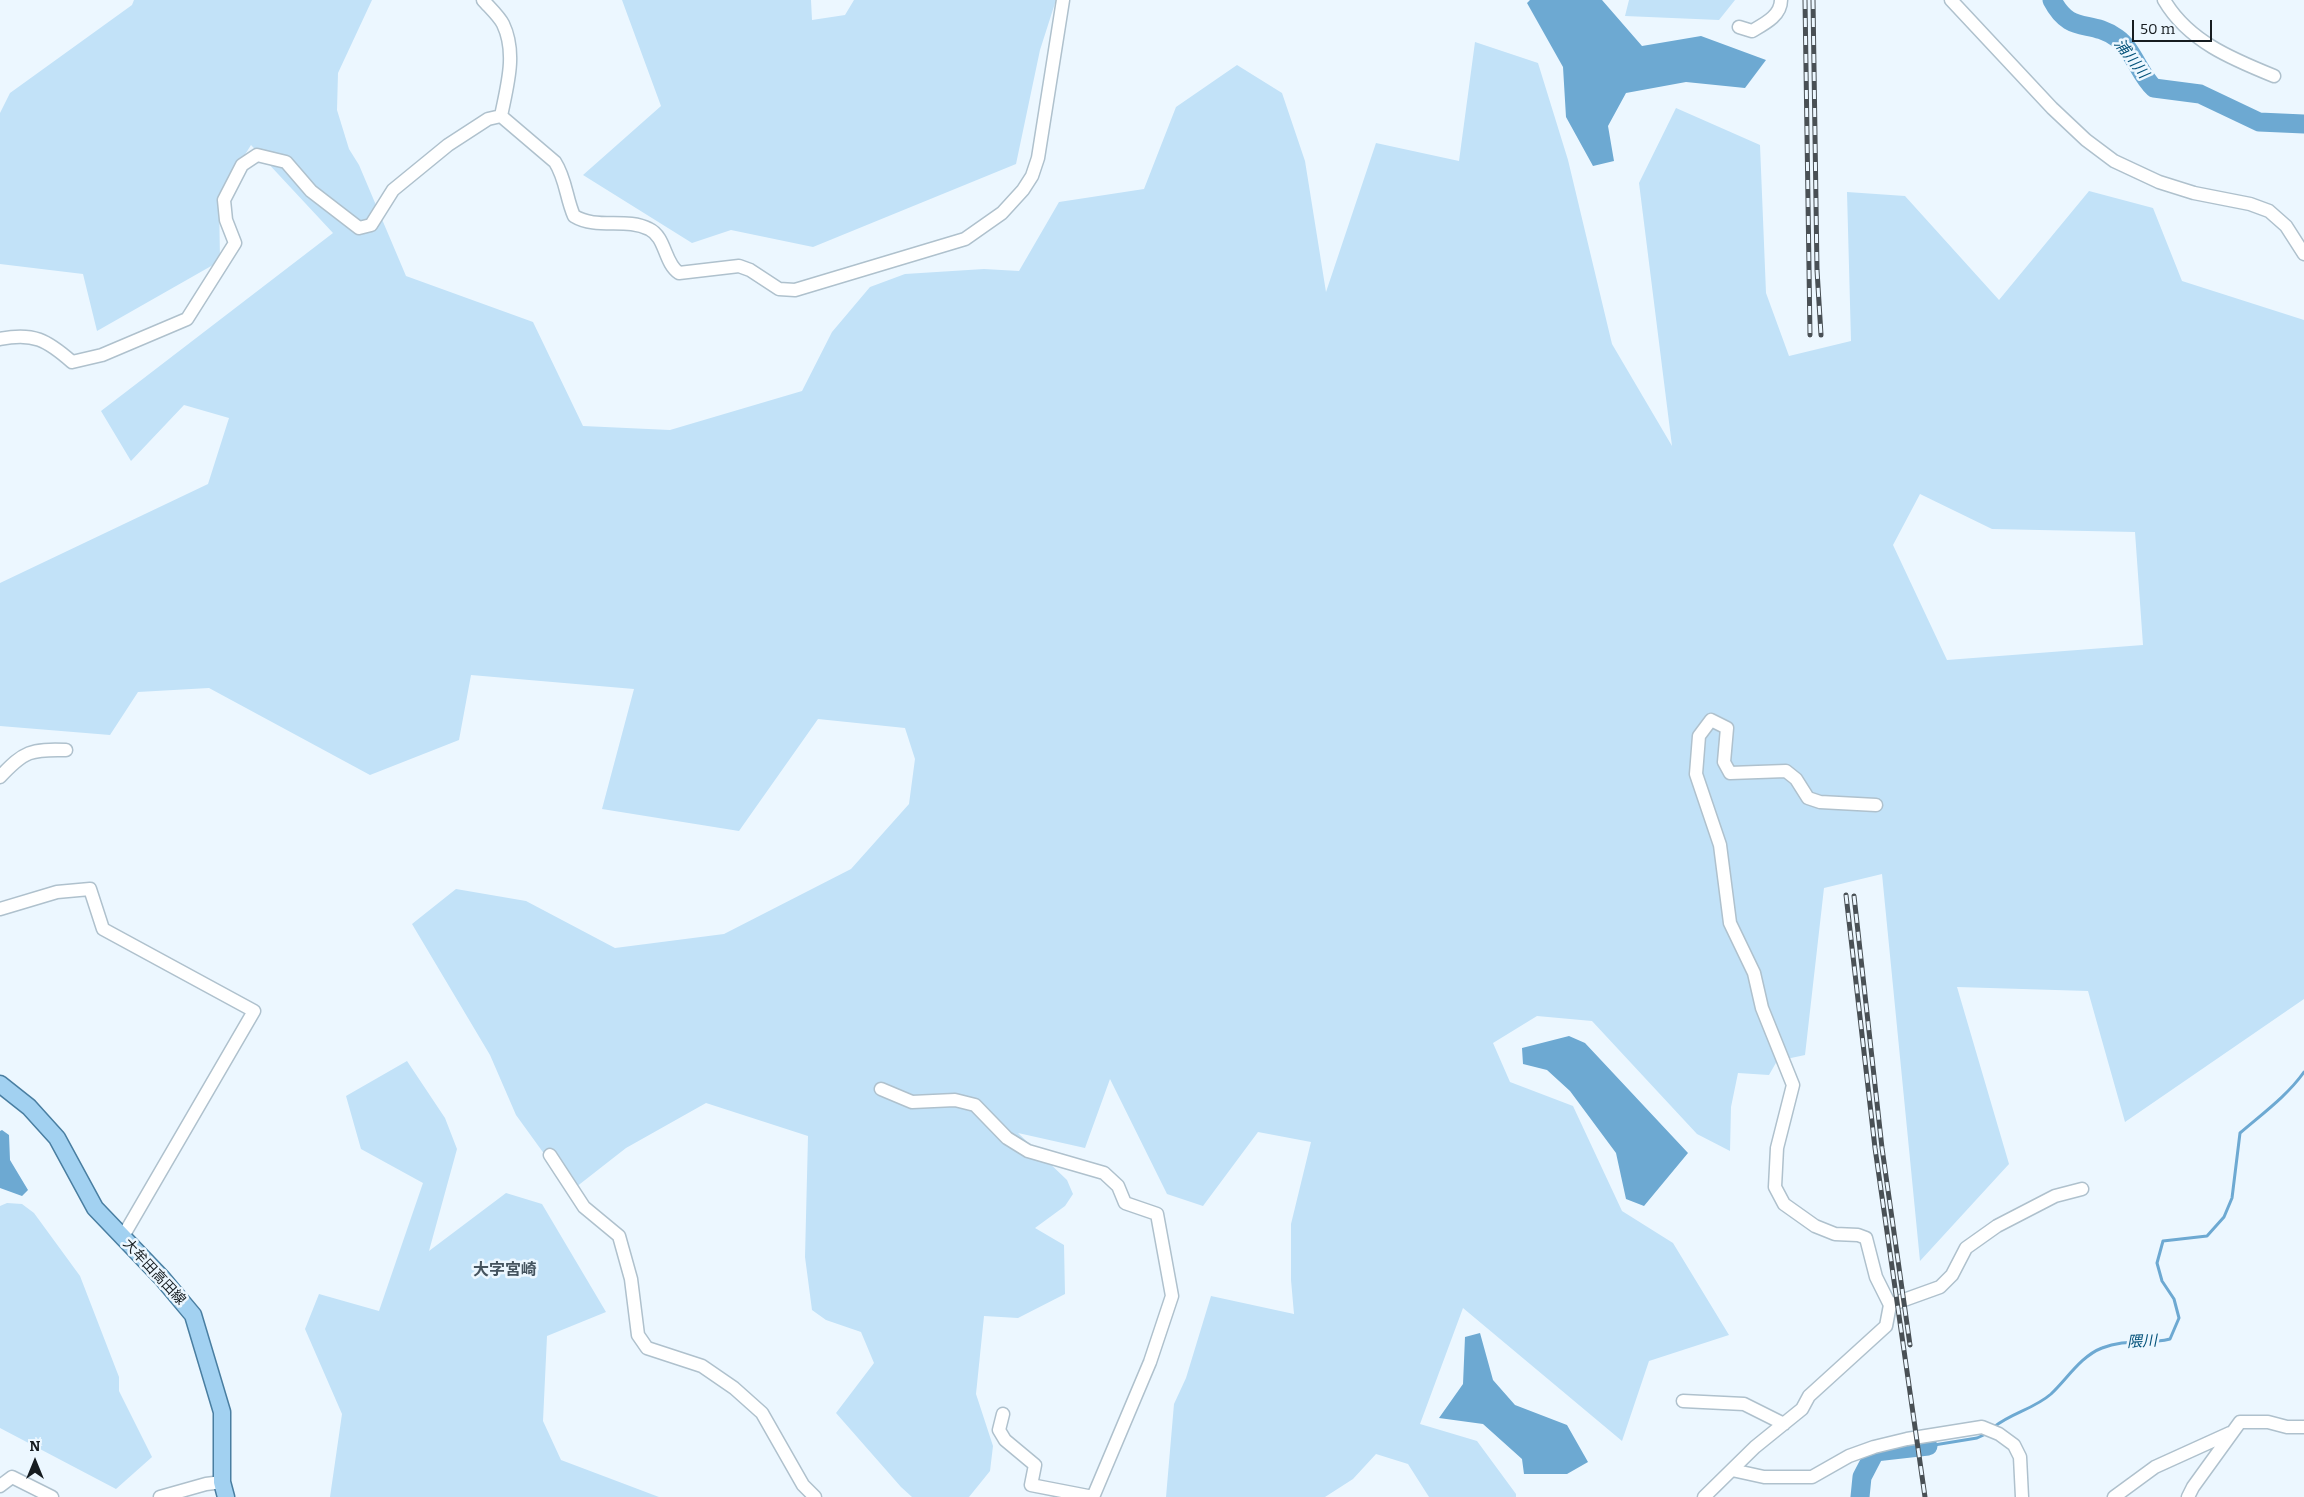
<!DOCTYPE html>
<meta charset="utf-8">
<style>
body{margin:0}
#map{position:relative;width:2304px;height:1497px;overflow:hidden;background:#ecf7ff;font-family:Bitter,serif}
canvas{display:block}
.north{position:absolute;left:10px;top:1437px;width:50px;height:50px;-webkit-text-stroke:4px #ecf7ff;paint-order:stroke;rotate:0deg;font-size:14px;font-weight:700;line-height:20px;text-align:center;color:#161c20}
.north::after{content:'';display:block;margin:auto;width:18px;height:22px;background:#161c20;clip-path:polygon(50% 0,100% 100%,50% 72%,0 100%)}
.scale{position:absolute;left:2132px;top:20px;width:80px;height:22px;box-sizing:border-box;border:2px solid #161c20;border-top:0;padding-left:6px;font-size:15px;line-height:18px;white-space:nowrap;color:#161c20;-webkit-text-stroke:4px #ecf7ff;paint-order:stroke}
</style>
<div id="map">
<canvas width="2304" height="1497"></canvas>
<div class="north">N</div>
<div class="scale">50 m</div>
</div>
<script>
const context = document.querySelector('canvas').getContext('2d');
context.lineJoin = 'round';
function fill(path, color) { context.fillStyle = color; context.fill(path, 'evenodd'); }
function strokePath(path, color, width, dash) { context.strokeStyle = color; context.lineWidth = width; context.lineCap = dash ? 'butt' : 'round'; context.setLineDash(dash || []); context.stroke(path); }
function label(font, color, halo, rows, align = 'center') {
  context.font = font + ' Bitter,"Noto Sans JP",serif'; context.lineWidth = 5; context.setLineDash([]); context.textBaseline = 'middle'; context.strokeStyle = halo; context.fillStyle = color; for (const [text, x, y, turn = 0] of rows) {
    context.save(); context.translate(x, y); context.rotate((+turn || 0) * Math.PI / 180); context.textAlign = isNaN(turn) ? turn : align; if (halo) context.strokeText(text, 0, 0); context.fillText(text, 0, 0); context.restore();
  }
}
const green = new Path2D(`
 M134,0H372L338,73L337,110L349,149L359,165L406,276L533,322L583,426L670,430L802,391L832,332L870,287L905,274L984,269L1019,271L1059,202L1144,189L1176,107L1237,65L1282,93L1305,161L1326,292L1376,143L1459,161L1475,42L1538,63L1568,160L1612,344L1672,446L1639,183L1676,108L1760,145L1766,293L1789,356L1851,341L1847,192L1905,196L1999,300L2089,191L2153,208L2182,281L2304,320V999L2125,1122L2088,991L1957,987L2009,1164L1920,1261L1882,874L1824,888L1805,1055L1777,1061L1769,1075L1738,1073L1731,1107L1730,1151L1697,1134L1592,1021L1537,1016L1493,1043L1510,1082L1573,1106L1622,1211L1673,1243L1729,1335L1649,1361L1622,1441L1463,1308L1420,1424L1477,1441L1516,1494V1497H1429L1408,1464L1376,1454L1353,1479L1325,1497H1166L1174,1404L1186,1378L1211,1296L1294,1314L1291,1280V1224L1311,1142L1258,1132L1203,1206L1167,1194L1110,1079L1085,1148L1018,1133L1067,1180L1073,1194L1065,1206L1035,1228L1064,1245L1065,1294L1018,1318L984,1316L976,1394L993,1446L990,1471L969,1497H912L901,1487L836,1413L874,1363L861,1332L826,1320L812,1310L805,1257L808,1136L706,1103L626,1148L571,1191L516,1115L490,1055L412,924L456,889L526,901L615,948L724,934L851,869L909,804L915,759L905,728L818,719L739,831L602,809L634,689L471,675L459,740L370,775L209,688L138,692L110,735L0,726V583L208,484L229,418L184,405L131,461L101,411L333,233L251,145L219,196L220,261L97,331L83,274L0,264V113L10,93L132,5ZM1920,494L1992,529L2135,532L2143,645L1947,660L1893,545Z
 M622,0H811L812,20L845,15L854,0H1056L1040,50L1016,164L813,247L731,230L692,243L583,175L661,106Z
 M1629,0H1735L1719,20L1625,16Z
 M407,1061L445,1118L457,1149L429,1251L506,1193L542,1204L606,1312L547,1336L543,1421L561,1460L659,1497H330L342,1414L305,1329L319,1294L379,1311L423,1183L361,1149L346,1096Z
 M7,1203L22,1204L34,1213L80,1276L119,1377V1391L152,1457L116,1489L0,1428V1206Z`);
const water = new Path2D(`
 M1530,0H1602L1642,46L1701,36L1766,60L1745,88L1686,82L1626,93L1608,126L1614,161L1593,166L1566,117L1563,67L1527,3Z
 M1569,1036L1585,1043L1688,1153L1644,1206L1626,1199L1616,1153L1570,1091L1547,1070L1523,1064L1522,1048Z
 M2,1130L9,1135L10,1160L28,1190L22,1196L0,1188V1131Z
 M1480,1333L1493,1380L1515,1405L1567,1425L1588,1462L1567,1474H1524L1522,1459L1483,1424L1439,1418L1463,1384L1465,1337Z`);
const stream = new Path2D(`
 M1994,1427C2011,1413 2034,1409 2051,1394C2067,1379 2081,1356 2102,1348C2126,1338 2147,1345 2170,1339L2179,1318L2174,1299L2162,1281L2157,1263L2163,1241L2207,1236L2224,1217L2232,1198L2240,1133C2262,1114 2288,1095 2304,1072
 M1928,1446L1977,1438L1988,1433`);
const river = new Path2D(`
 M2052,0C2071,36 2089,18 2117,38C2133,49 2139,74 2154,88L2200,94L2259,122L2304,124
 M1860,1497L1862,1477L1875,1452L1928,1446`);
const minor = new Path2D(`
 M483,0C489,7 499,16 503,24C517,53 507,86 501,116
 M1951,0L2052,108L2086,140L2114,161L2159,182L2194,193L2250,204L2269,211L2286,226L2304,254
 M2164,0C2188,41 2232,59 2274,76
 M1739,27L1752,31C1764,24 1781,16 1781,0
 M0,339C33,332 47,340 72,362L102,355L187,319L235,243L226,220L224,200L242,165L257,155L286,162L311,191L359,228L371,225L393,190L448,145L488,119L501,116L555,162C566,179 566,198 574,216C597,230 626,217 649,229C666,237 664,263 679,273L739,266L750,270L779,289L795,290L965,239L1002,213L1023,190L1032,176L1038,158L1063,0
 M0,777C24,751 31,749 66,750
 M0,909L57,892L90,889L103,929L254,1011L122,1238
 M881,1089L912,1102L955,1100L975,1105L1007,1138L1028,1151L1104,1173L1118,1186L1125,1203L1157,1214L1172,1296L1150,1362L1093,1497
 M550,1155L584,1207L619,1236L631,1279L638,1335L647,1348L702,1366L734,1388L762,1413L803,1485L815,1497
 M1890,1305L1940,1287L1952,1275L1966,1248L1997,1226L2055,1196L2082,1189
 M1683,1401L1744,1404L1784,1424
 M1003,1414L999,1430L1005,1440L1035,1465L1031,1485L1093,1497
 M1732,1470L1764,1477H1812L1849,1456L1874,1447L1907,1439L1982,1427L1999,1434L2014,1445L2020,1457L2022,1497
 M0,1486L12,1477L52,1497
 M160,1497L206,1484L222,1482
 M1704,1497L1755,1447L1802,1409L1809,1396L1886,1326L1890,1305L1876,1277L1866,1238L1858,1235L1835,1234L1815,1226L1784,1204L1775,1187L1777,1148L1793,1085L1762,1008L1754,973L1730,923L1720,845L1696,774L1699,736L1711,720L1727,728L1724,762L1730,773L1786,771L1796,779L1808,798L1820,802L1876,805
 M2114,1497L2155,1467L2230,1433
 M2188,1497L2193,1487L2240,1422H2268L2287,1427H2304`);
const major = new Path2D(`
 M0,1084L29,1107L57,1138L95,1208L162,1278L193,1315L222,1412V1482L226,1497`);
const rail = new Path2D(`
 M1805,0L1810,335
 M1813,0L1817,270L1821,335
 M1846,895L1875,1148L1925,1497
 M1854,896L1882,1148L1910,1345`);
const streetNames = [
 ["大牟田高田線",154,1272,47]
];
const waterNames = [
 ["浦川川",2131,59,52],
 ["隈川",2142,1342,-3]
];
const quarterNames = [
 ["大字宮崎",505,1271]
];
fill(green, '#c2e2f8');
fill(water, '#6da9d2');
strokePath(stream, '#6da9d2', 3);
strokePath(river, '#6da9d2', 19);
strokePath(minor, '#afc1cd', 15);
strokePath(major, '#497ea1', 19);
strokePath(minor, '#fff', 12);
strokePath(major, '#a2d1f1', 16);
strokePath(rail, '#495055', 5);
strokePath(rail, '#ecf7ff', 3, [9]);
label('14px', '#161c20', '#ecf7ff', streetNames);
label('italic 15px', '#03527a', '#ecf7ff', waterNames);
label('bold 16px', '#45545f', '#ecf7ff', quarterNames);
</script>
